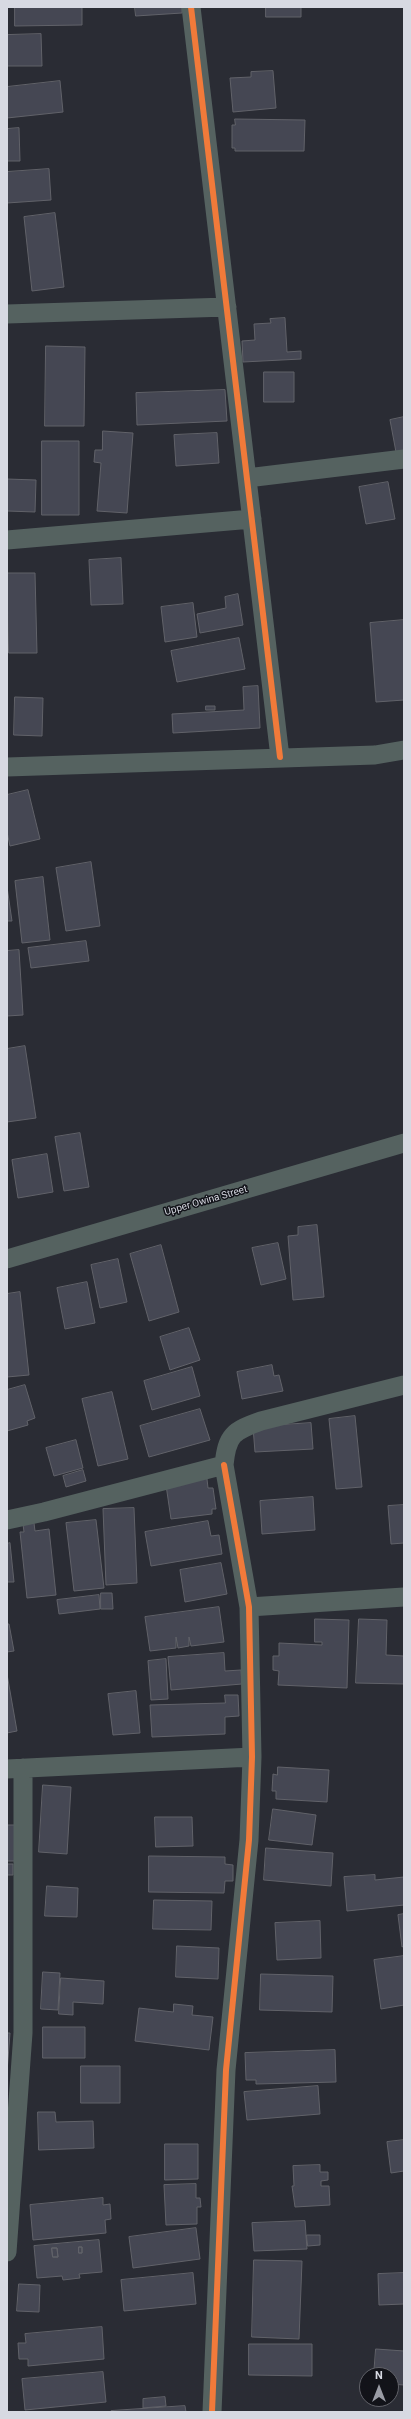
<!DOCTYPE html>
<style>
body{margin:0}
#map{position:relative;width:411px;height:2419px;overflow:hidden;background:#2a2c34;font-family:Roboto,sans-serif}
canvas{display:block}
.frame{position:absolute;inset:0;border:8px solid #d7d9e2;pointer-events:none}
.north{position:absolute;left:359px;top:2367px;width:40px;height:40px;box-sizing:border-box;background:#121319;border:1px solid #616269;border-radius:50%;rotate:0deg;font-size:11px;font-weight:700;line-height:16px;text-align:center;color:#d7d9e2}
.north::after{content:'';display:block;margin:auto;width:14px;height:18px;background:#9a9ca5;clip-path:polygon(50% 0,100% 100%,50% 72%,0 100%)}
</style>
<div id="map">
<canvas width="411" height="2419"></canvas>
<div class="frame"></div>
<div class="north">N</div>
</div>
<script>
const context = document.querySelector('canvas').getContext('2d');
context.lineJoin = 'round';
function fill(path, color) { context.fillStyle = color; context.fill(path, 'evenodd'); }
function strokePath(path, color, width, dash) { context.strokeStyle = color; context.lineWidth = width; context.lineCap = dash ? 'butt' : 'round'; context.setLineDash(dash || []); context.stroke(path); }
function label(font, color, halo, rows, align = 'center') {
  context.font = font + ' Roboto,sans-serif'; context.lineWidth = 3; context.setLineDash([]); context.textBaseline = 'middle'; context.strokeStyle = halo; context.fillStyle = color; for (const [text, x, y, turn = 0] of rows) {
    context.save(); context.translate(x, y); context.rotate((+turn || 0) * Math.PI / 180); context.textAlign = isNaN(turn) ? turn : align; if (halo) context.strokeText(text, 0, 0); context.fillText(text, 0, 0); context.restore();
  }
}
const building = new Path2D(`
 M15,7H82V25L15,26Z
 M135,7H182V13L136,16Z
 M266,7H301V17H266Z
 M41,34L42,66H7V35Z
 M273,71L276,108L233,112L230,78L251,77V72Z
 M60,81L63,112L7,118V87Z
 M235,119L305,120L304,151H235V148H232V125H235Z
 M19,128L20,161H7V129Z
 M49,169L51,200L7,203V172Z
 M55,213L64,287L32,291L24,217Z
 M285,318L287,352L301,351V359L243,362L242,341L255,340L254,324L271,323L270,319Z
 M46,346L85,347L84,426H45Z
 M264,372H294V402H264Z
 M225,390L227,421L137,425L136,393Z
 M404,417V451L396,452L390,420Z
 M103,431L133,433L127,513L97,511L101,463L94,462L95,450H102Z
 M217,433L219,463L176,466L174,435Z
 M42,441H79V515H42Z
 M7,479L36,480L35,512L7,511Z
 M388,482L395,519L366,524L359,487Z
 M121,558L123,604L91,605L89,560Z
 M7,573H35L37,653H9Z
 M238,594L243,625L200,633L197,614L226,608L225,597Z
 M193,603L197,637L165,642L161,607Z
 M404,620V700L376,702L370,623Z
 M239,638L245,669L177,682L171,651Z
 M258,686L260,728L173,733L172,714L244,710L243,687Z
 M15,697L43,698L42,736L14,735Z
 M206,706H215V710H206Z
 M28,790L40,839L10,846L7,832V795Z
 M91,862L100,926L66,931L56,868Z
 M43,877L50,940L22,943L15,881Z
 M7,887L12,921H7Z
 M86,941L89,961L31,968L28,948Z
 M19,950L23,1015L7,1016V951Z
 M25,1046L36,1118L7,1122V1049Z
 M80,1133L89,1187L64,1191L55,1137Z
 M47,1154L53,1192L18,1198L12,1160Z
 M317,1225L324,1297L293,1300L288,1236L298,1235V1227Z
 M278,1243L286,1279L261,1285L252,1248Z
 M161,1245L179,1312L149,1321L130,1254Z
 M118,1259L127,1302L100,1308L91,1265Z
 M87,1282L95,1323L65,1329L57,1288Z
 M20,1292L29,1375L7,1377V1294Z
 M189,1328L200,1360L170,1370L160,1337Z
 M272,1365L274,1376L279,1375L283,1391L242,1399L237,1372Z
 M192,1367L200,1396L152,1410L144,1381Z
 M25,1385L35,1418L27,1421L28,1425L7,1431V1390Z
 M112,1392L128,1459L98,1466L82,1399Z
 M200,1409L210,1440L149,1457L140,1426Z
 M355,1416L362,1487L336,1489L329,1419Z
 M311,1423L313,1449L255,1452L253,1427Z
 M76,1440L83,1468L54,1476L46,1448Z
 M83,1470L86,1481L66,1487L63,1476Z
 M207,1479L208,1488H213L216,1509H212V1514L171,1519L166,1485Z
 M313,1497L315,1530L262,1534L260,1501Z
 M404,1505V1543L391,1544L388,1506Z
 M134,1508L137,1583L106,1585L103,1509Z
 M96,1520L104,1588L74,1591L66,1523Z
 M208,1521L211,1536L219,1535L222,1554L151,1566L145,1532Z
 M34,1523L35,1531L49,1529L56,1595L27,1598L20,1532H24L23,1524Z
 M10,1543L14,1582H7V1544Z
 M221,1563L227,1594L185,1602L180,1570Z
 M101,1593H112L113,1609H101Z
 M99,1595L100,1609L59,1614L57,1600Z
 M219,1607L224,1642L191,1646L189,1637V1646L178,1648L176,1637V1648L150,1651L145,1617Z
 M315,1619L349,1620L347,1688L278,1685L279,1671L273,1670V1656H279V1643L322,1645V1642H315Z
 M359,1619L387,1620L386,1655L404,1656V1684L356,1683Z
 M7,1624H9L14,1651L7,1652Z
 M224,1653L225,1671L241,1670L242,1684L171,1690L168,1657Z
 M166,1659L168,1699L151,1700L148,1661Z
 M7,1674L17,1731L7,1733Z
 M136,1691L140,1733L113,1735L108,1694Z
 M225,1695H238L239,1716L225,1717V1734L152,1737L150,1705L225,1703Z
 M278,1767L329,1770L327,1802L276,1799V1791H272L273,1774L277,1775Z
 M43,1785L71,1787L67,1854L39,1852Z
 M273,1809L316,1815L312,1845L269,1840Z
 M155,1817H192L193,1846L156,1847Z
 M8,1825H18V1861H8Z
 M266,1848L333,1853L331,1886L264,1880Z
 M149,1856L225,1857V1864L233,1865V1881H225L224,1893L149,1892Z
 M7,1864H13V1875H7Z
 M375,1875V1880L404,1877V1905L347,1911L344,1877Z
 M47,1886L78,1888L77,1917L45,1916Z
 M154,1900L212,1901L211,1930L153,1929Z
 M404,1914V1946L402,1947L398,1915Z
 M320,1921L321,1958L277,1960L275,1923Z
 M177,1946L219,1948L218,1979L176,1977Z
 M404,1956V2005L381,2009L374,1960Z
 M43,1972L60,1973L58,2010L41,2009Z
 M261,1974L333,1976L332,2012L260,2010Z
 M61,1978L104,1981L103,2004L73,2002V2015L59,2014Z
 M174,2004L193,2006L192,2015L213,2017L209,2050L135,2041L139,2008L173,2012Z
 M43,2027H85V2058H43Z
 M7,2033H10L7,2072Z
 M335,2050L336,2082L256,2084V2080H246L245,2053Z
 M81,2066H120V2103H81Z
 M318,2086L320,2114L247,2120L244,2092Z
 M38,2112H55L56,2122L93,2121L94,2148L39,2150Z
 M404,2140V2171L391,2173L387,2142Z
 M165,2144H198V2179L165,2180Z
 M320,2165V2172H328V2180L321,2181V2186H329L330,2205L295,2207L292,2186H294L293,2166Z
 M196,2184V2198H200L201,2207H197V2224L166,2225L164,2185Z
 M103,2198V2205L110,2204L111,2219L105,2220L106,2233L33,2240L30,2205Z
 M305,2221L307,2249L254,2251L252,2223Z
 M196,2228L200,2259L133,2268L129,2237Z
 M307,2235H320V2245L308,2246Z
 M99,2240L102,2272L79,2274L80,2278L63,2280L62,2276L37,2278L34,2246ZM79,2247H82V2253H79ZM52,2248H57L58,2257H53Z
 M79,2247H82V2253H79Z
 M52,2248H57L58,2257H53Z
 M254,2260L302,2261L299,2339L252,2337Z
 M193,2273L196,2304L124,2311L121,2280Z
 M404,2273V2304L379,2305L378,2274Z
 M19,2284L40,2285L39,2312L17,2311Z
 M102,2327L104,2359L28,2366V2359H19L18,2343H26L25,2334Z
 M249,2344H312V2376L249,2375Z
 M376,2349L404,2351V2385L391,2384V2375H374Z
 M103,2372L106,2402L25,2410L22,2379Z
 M165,2397L166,2406L143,2408V2399Z
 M185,2406L186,2412H111V2411Z`);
const minor = new Path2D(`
 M191,7L280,757
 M7,314L227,307
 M247,478L404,459
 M7,540L252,519
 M7,767L375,755L404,750
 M7,1259L404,1143
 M7,1520L44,1512L224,1465C227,1435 233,1431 261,1421L404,1385
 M249,1607L404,1597
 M7,1769L252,1757
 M7,2252L23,2033V1768
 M212,2412L226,2070L249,1840L252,1757L249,1607L224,1465`);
const cycleway = new Path2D(`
 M191,7L280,757
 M212,2412L226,2070L249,1840L252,1757L249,1607L224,1465`);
const streetNames = [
 ["Upper Owina Street",206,1201,-16]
];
fill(building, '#454753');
strokePath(building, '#616269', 1);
strokePath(minor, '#556260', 19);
strokePath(cycleway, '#f17a3a', 6);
label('10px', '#d7d9e2', '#121319', streetNames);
</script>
